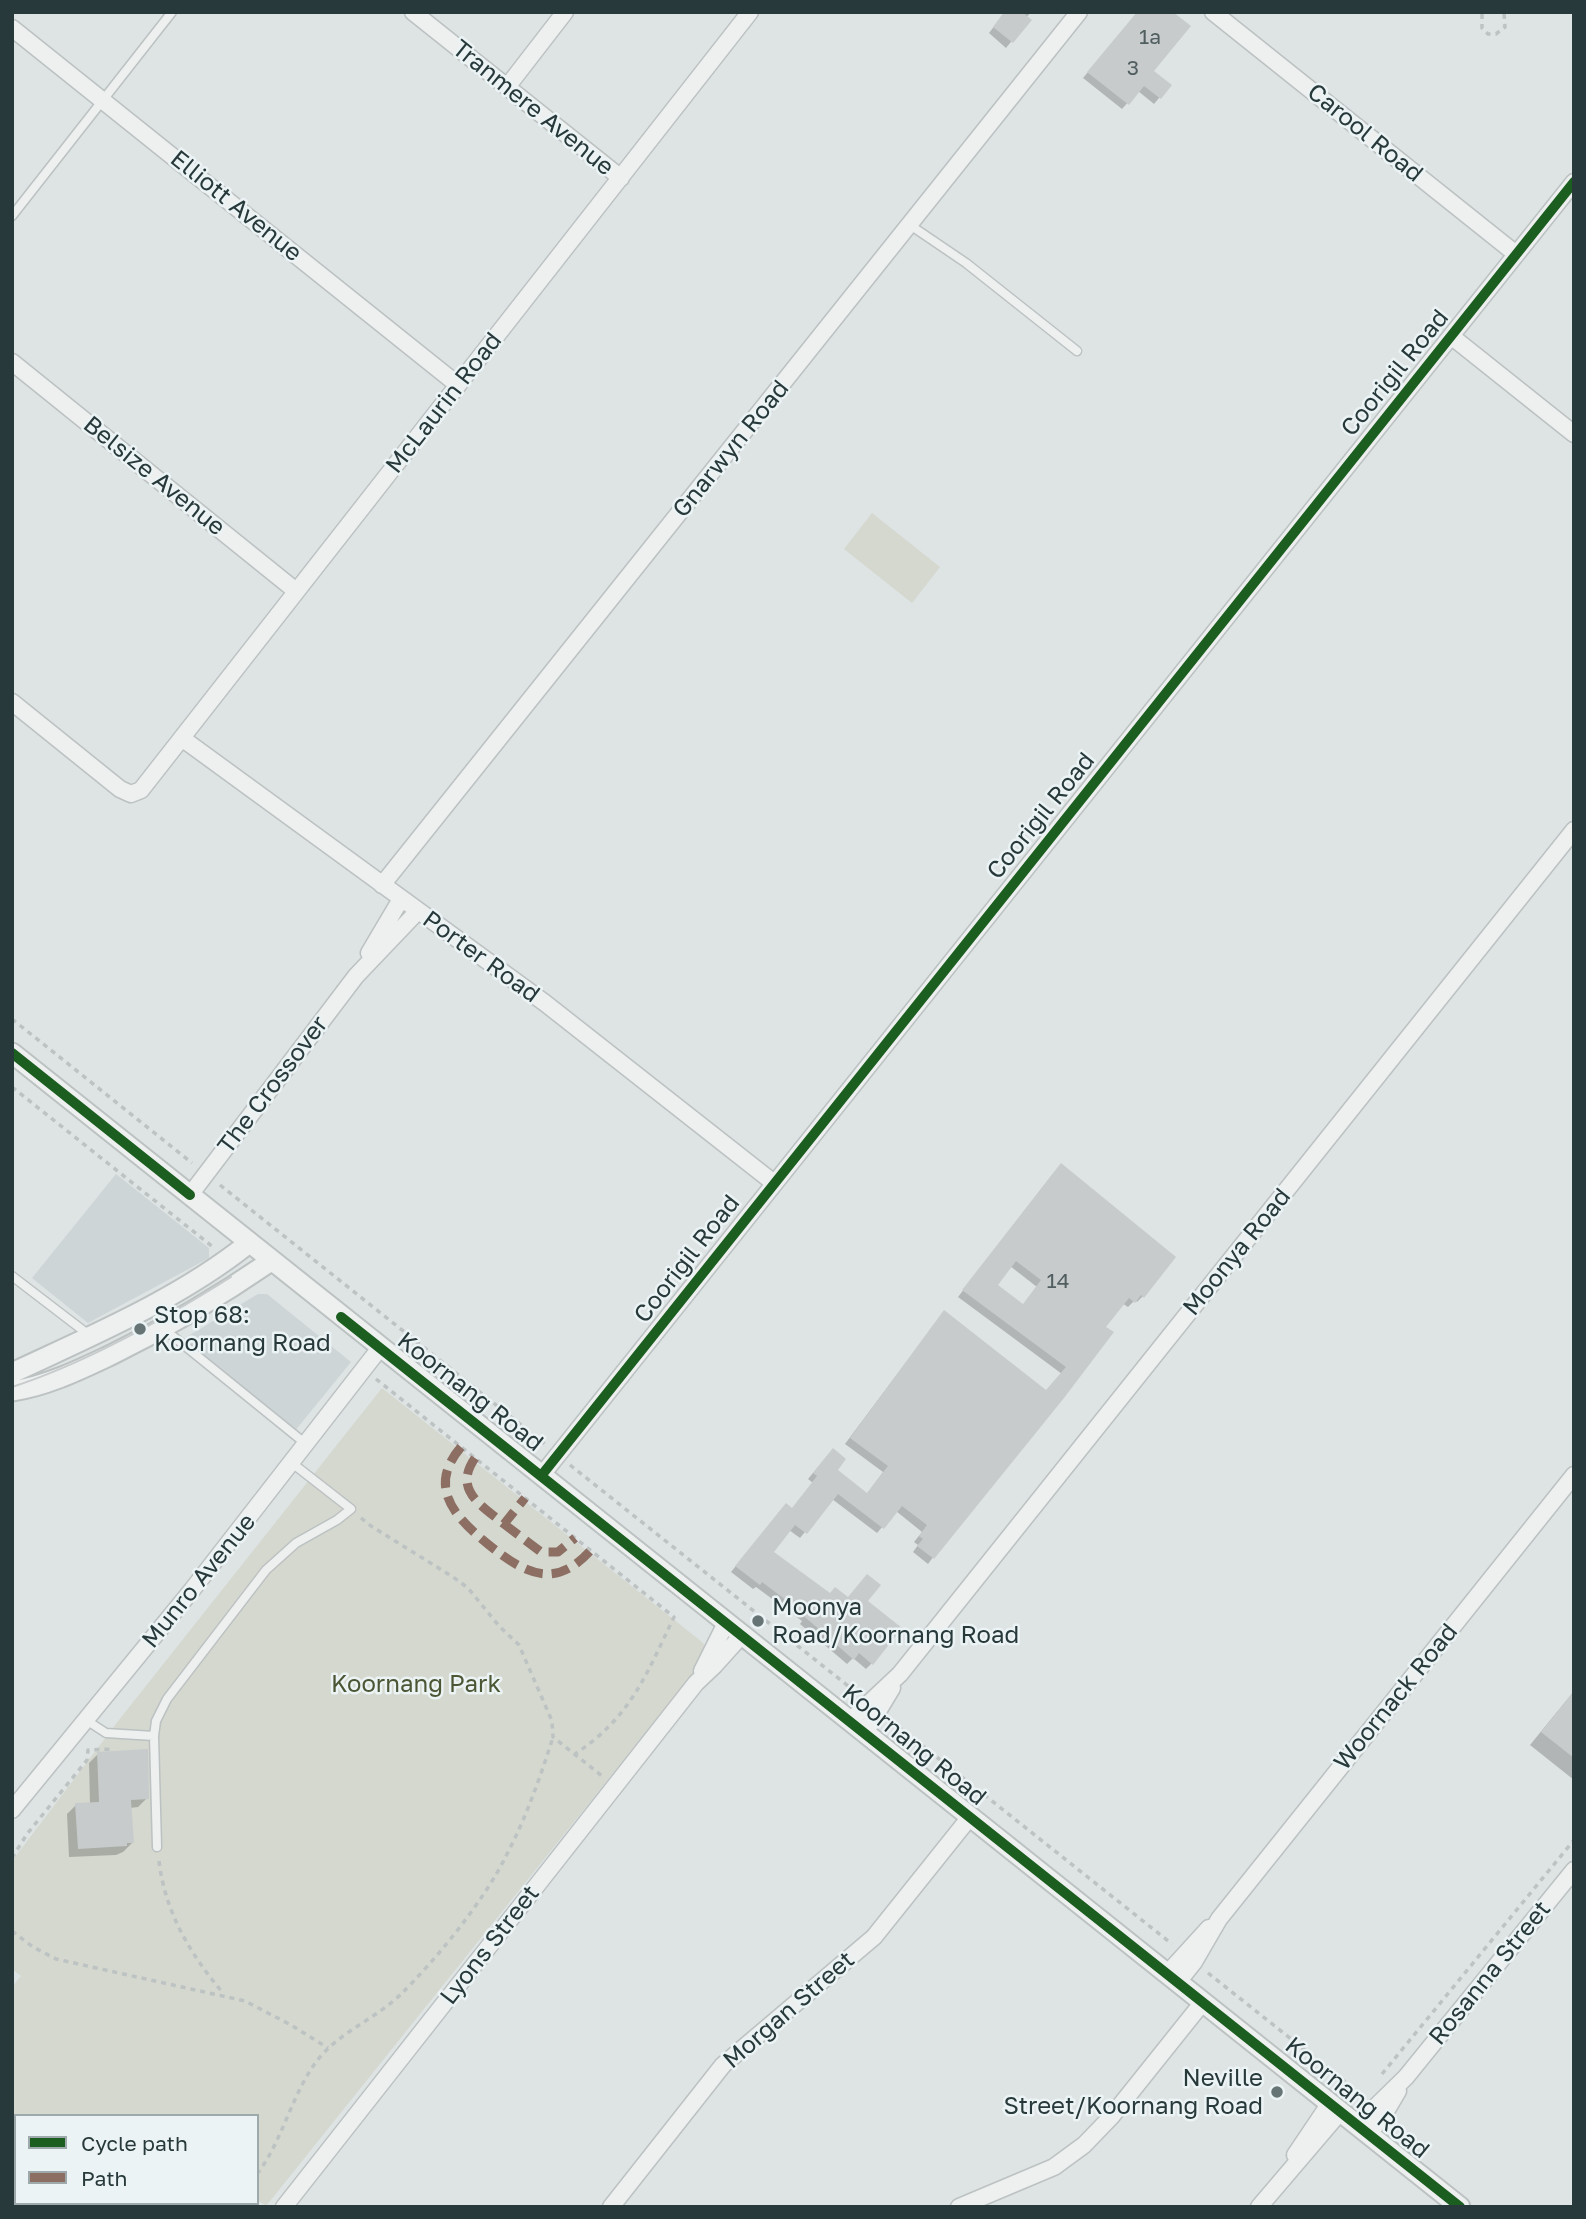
<!DOCTYPE html>
<style>
body{margin:0}
#map{position:relative;width:1586px;height:2219px;overflow:hidden;background:#dee3e4;font-family:"Golos Text",sans-serif}
canvas{display:block}
.frame{position:absolute;inset:0;border:14px solid #27393b;pointer-events:none}
.legend{position:absolute;left:14px;top:2114px;width:245px;height:91px;box-sizing:border-box;background:#ecf3f4;border:2px solid #9da9aa;margin:0;padding:9px 12px;list-style:none;font-size:21px;color:#27393b}
.legend li{display:flex;align-items:center;gap:14px;height:35px}
.legend b{width:35px;border:2px solid #9da9aa}
</style>
<div id="map">
<canvas width="1586" height="2219"></canvas>
<div class="frame"></div>
<ul class="legend">
<li><b style="height:9px;background:#1b5e20"></b>Cycle path</li>
<li><b style="height:9px;background:#8d6e63"></b>Path</li>
</ul>
</div>
<script>
const context = document.querySelector('canvas').getContext('2d');
context.lineJoin = 'round';
function fill(path, color) { context.fillStyle = color; context.fill(path, 'evenodd'); }
function strokePath(path, color, width, dash) { context.strokeStyle = color; context.lineWidth = width; context.lineCap = dash ? 'butt' : 'round'; context.setLineDash(dash || []); context.stroke(path); }
function label(font, color, halo, rows, align = 'center') {
  context.font = font + ' "Golos Text",sans-serif'; context.lineWidth = 5; context.setLineDash([]); context.textBaseline = 'middle'; context.strokeStyle = halo; context.fillStyle = color; for (const [text, x, y, turn = 0] of rows) {
    context.save(); context.translate(x, y); context.rotate((+turn || 0) * Math.PI / 180); context.textAlign = isNaN(turn) ? turn : align; if (halo) context.strokeText(text, 0, 0); context.fillText(text, 0, 0); context.restore();
  }
}
const built = new Path2D(`
 M116,1174L209,1248V1258L88,1323L32,1278Z
 M258,1294H267L351,1362L290,1437L175,1344Z`);
const green = new Path2D(`
 M872,513L940,567L912,603L844,549Z
 M382,1388L702,1642L707,1649L699,1666L266,2206L257,2200V2116H16V2203H223L219,2207H12V1987L21,1976L12,1969V1861L119,1720Z`);
const water = new Path2D(`
 M12,2176L16,2178V2203H47L52,2207H12Z`);
const shadow = new Path2D(`
 M1005,12H1031L1026,18L1029,20L1006,48L989,33Z
 M1138,12L1151,71L1170,85L1154,104L1138,91L1122,109L1083,78Z
 M1055,1171L1143,1296L1137,1302L1135,1300L1128,1307L1122,1303L928,1564L913,1552L918,1545L914,1542L922,1532L896,1511L877,1533L832,1499L800,1538L789,1530L772,1552L829,1595L865,1601L872,1663L866,1669L853,1658L847,1664L800,1624L802,1621L756,1587L753,1589L731,1572L780,1511L792,1510L813,1483L808,1479L827,1456L835,1470L866,1495L883,1472L845,1444L939,1318L1046,1392L1062,1374L958,1297ZM1010,1266L1037,1287L1022,1306L996,1285Z
 M1574,1691V1780L1530,1745Z
 M98,1754L147,1798L138,1807L130,1808L132,1843L123,1852L116,1855L69,1857L67,1814L76,1805L90,1804L89,1763Z`);
const building = new Path2D(`
 M1004,12H1022L1032,20L1013,43L993,27Z
 M1137,12H1173L1191,26L1154,71L1172,85L1161,99L1144,86L1129,105L1087,72Z
 M1061,1163L1176,1257L1144,1298L1141,1295L1135,1303L1129,1298L1106,1327L1114,1332L1064,1398L934,1559L917,1546L923,1539L919,1536L927,1525L902,1506L884,1529L838,1494L807,1534L795,1525L774,1552L830,1593L835,1587L848,1597L867,1574L881,1585L868,1601L902,1628L873,1665L859,1653L854,1660L805,1617L806,1615L762,1582L760,1585L735,1566L786,1503L792,1508L817,1476L813,1473L833,1448L846,1459L838,1470L867,1493L888,1466L850,1438L944,1310L1046,1390L1066,1367L962,1290ZM1016,1261L1041,1280L1023,1304L998,1285Z
 M1574,1691V1758L1541,1732Z
 M148,1749L149,1799L131,1800L134,1843H127V1846L78,1849L75,1803L99,1802L97,1752Z`);
const path = new Path2D(`
 M1482,14V28L1488,34H1496L1505,27L1504,12
 M12,1019L192,1163
 M12,1087L213,1247
 M220,1185L545,1444
 M376,1379L674,1617C646,1675 631,1717 575,1754
 M570,1465L857,1693
 M361,1518L371,1526L453,1577L468,1588L499,1626L519,1645L552,1721L553,1737L602,1776
 M890,1720L1172,1944
 M12,1858L27,1834L87,1760L88,1750L114,1749
 M159,1861C165,1912 190,1954 223,1993
 M12,1931L33,1947L56,1959L245,2001L291,2025L328,2048
 M1208,1973L1363,2096
 M1382,2074L1574,1840
 M257,2174C284,2139 292,2091 320,2057C342,2031 375,2019 400,1995C435,1961 484,1901 506,1856C526,1818 540,1778 553,1737
 M232,2207L234,2203`);
const service = new Path2D(`
 M12,216L172,12
 M910,225L966,263L1077,351
 M12,1276L89,1335
 M164,1329L306,1444
 M86,1720L106,1733L154,1736L156,1721L167,1699L266,1570L296,1543L337,1520L351,1509L292,1463
 M154,1736L157,1847`);
const minor = new Path2D(`
 M413,12L621,178
 M1213,12L1516,254
 M12,28L458,385
 M507,87L565,12
 M1451,336L1574,434
 M12,362L296,591
 M12,702L120,789L131,794L141,790L750,12
 M183,739L545,1003L774,1183
 M382,885L1079,12
 M369,953L401,899
 M190,1195L356,976L418,911
 M541,1476L1574,182
 M702,1671L726,1623
 M850,1721L900,1674L1574,830
 M865,1733L892,1688
 M12,1810L192,1590L380,1348
 M1167,1974L1209,1928
 M1178,1982L1194,1962L1219,1919L1574,1475
 M1357,2125L1406,2077L1574,1870
 M1369,2134L1385,2113L1398,2091
 M1295,2155L1330,2103
 M284,2207L696,1683L715,1665L742,1635
 M611,2207L723,2065L874,1937L970,1817
 M959,2207L1054,2167L1084,2145L1111,2117L1203,2002
 M1259,2207L1340,2112`);
const tertiary = new Path2D(`
 M12,1053L1460,2207
 M12,1373C93,1335 179,1299 249,1243
 M12,1391C47,1386 81,1369 113,1354C168,1327 220,1296 271,1261`);
const tram = new Path2D(`
 M12,1387C86,1363 166,1318 231,1277`);
const quiet = new Path2D(`
 M461,1447C426,1488 456,1518 489,1545C525,1574 555,1590 591,1550
 M475,1458C453,1490 481,1505 504,1524L525,1498
 M504,1524L541,1552H558L575,1538`);
const cycleway = new Path2D(`
 M12,1053L190,1195
 M341,1317L1460,2207
 M541,1476L1574,182`);
const markers = [
 [140,1329,7,"#677476"],
 [758,1621,7,"#677476"],
 [1277,2092,7,"#677476"]
];
const numberNames = [
 ["1a",1150,37],
 ["3",1133,68],
 ["14",1058,1281]
];
const streetNames = [
 ["Tranmere Avenue",533,108,39],
 ["Carool Road",1365,133,39],
 ["Elliott Avenue",236,206,39],
 ["Coorigil Road",1395,373,-51],
 ["McLaurin Road",444,403,-52],
 ["Gnarwyn Road",731,449,-51],
 ["Belsize Avenue",154,476,39],
 ["Coorigil Road",1041,816,-51],
 ["Porter Road",481,957,36],
 ["The Crossover",273,1085,-53],
 ["Moonya Road",1237,1252,-51],
 ["Coorigil Road",687,1259,-52],
 ["Koornang Road",470,1392,38],
 ["Munro Avenue",199,1581,-51],
 ["Woornack Road",1396,1697,-51],
 ["Koornang Road",914,1745,39],
 ["Lyons Street",490,1945,-52],
 ["Rosanna Street",1490,1973,-51],
 ["Morgan Street",789,2010,-41],
 ["Koornang Road",1357,2098,39]
];
const poiNames = [
 ["Stop 68:",154,1315],
 ["Koornang Road",154,1343],
 ["Moonya",772,1607],
 ["Road/Koornang Road",772,1635],
 ["Neville",1263,2078,"right"],
 ["Street/Koornang Road",1263,2106,"right"]
];
const parkNames = [
 ["Koornang Park",416,1684]
];
fill(built, '#cdd5d7');
fill(green, '#d4d8cf');
fill(water, '#aecece');
fill(shadow, '#0003');
fill(building, '#c7cbcc');
strokePath(service, '#bcc1c2', 11);
strokePath(minor, '#bcc1c2', 19);
strokePath(tertiary, '#bcc1c2', 23);
strokePath(path, '#bdc2c3', 3.5, [5, 5]);
strokePath(service, '#eef0f0', 8);
strokePath(minor, '#eef0f0', 16);
strokePath(tertiary, '#eef0f0', 19);
strokePath(tram, '#c7cbcc', 2);
strokePath(quiet, '#8d6e63', 9, [18, 9]);
strokePath(cycleway, '#1b5e20', 10);
for (const [x, y, r, color] of markers) { const dot = new Path2D(); dot.arc(x, y, r, 0, 2 * Math.PI); context.fillStyle = color; context.fill(dot); strokePath(dot, '#ecf3f4', 2.5); }
label('21px', '#505e60', null, numberNames);
label('24px', '#27393b', '#ecf3f4', streetNames);
label('24px', '#27393b', '#ecf3f4', poiNames, 'left');
label('24px', '#4c5635', '#ecf3f4', parkNames);
</script>
